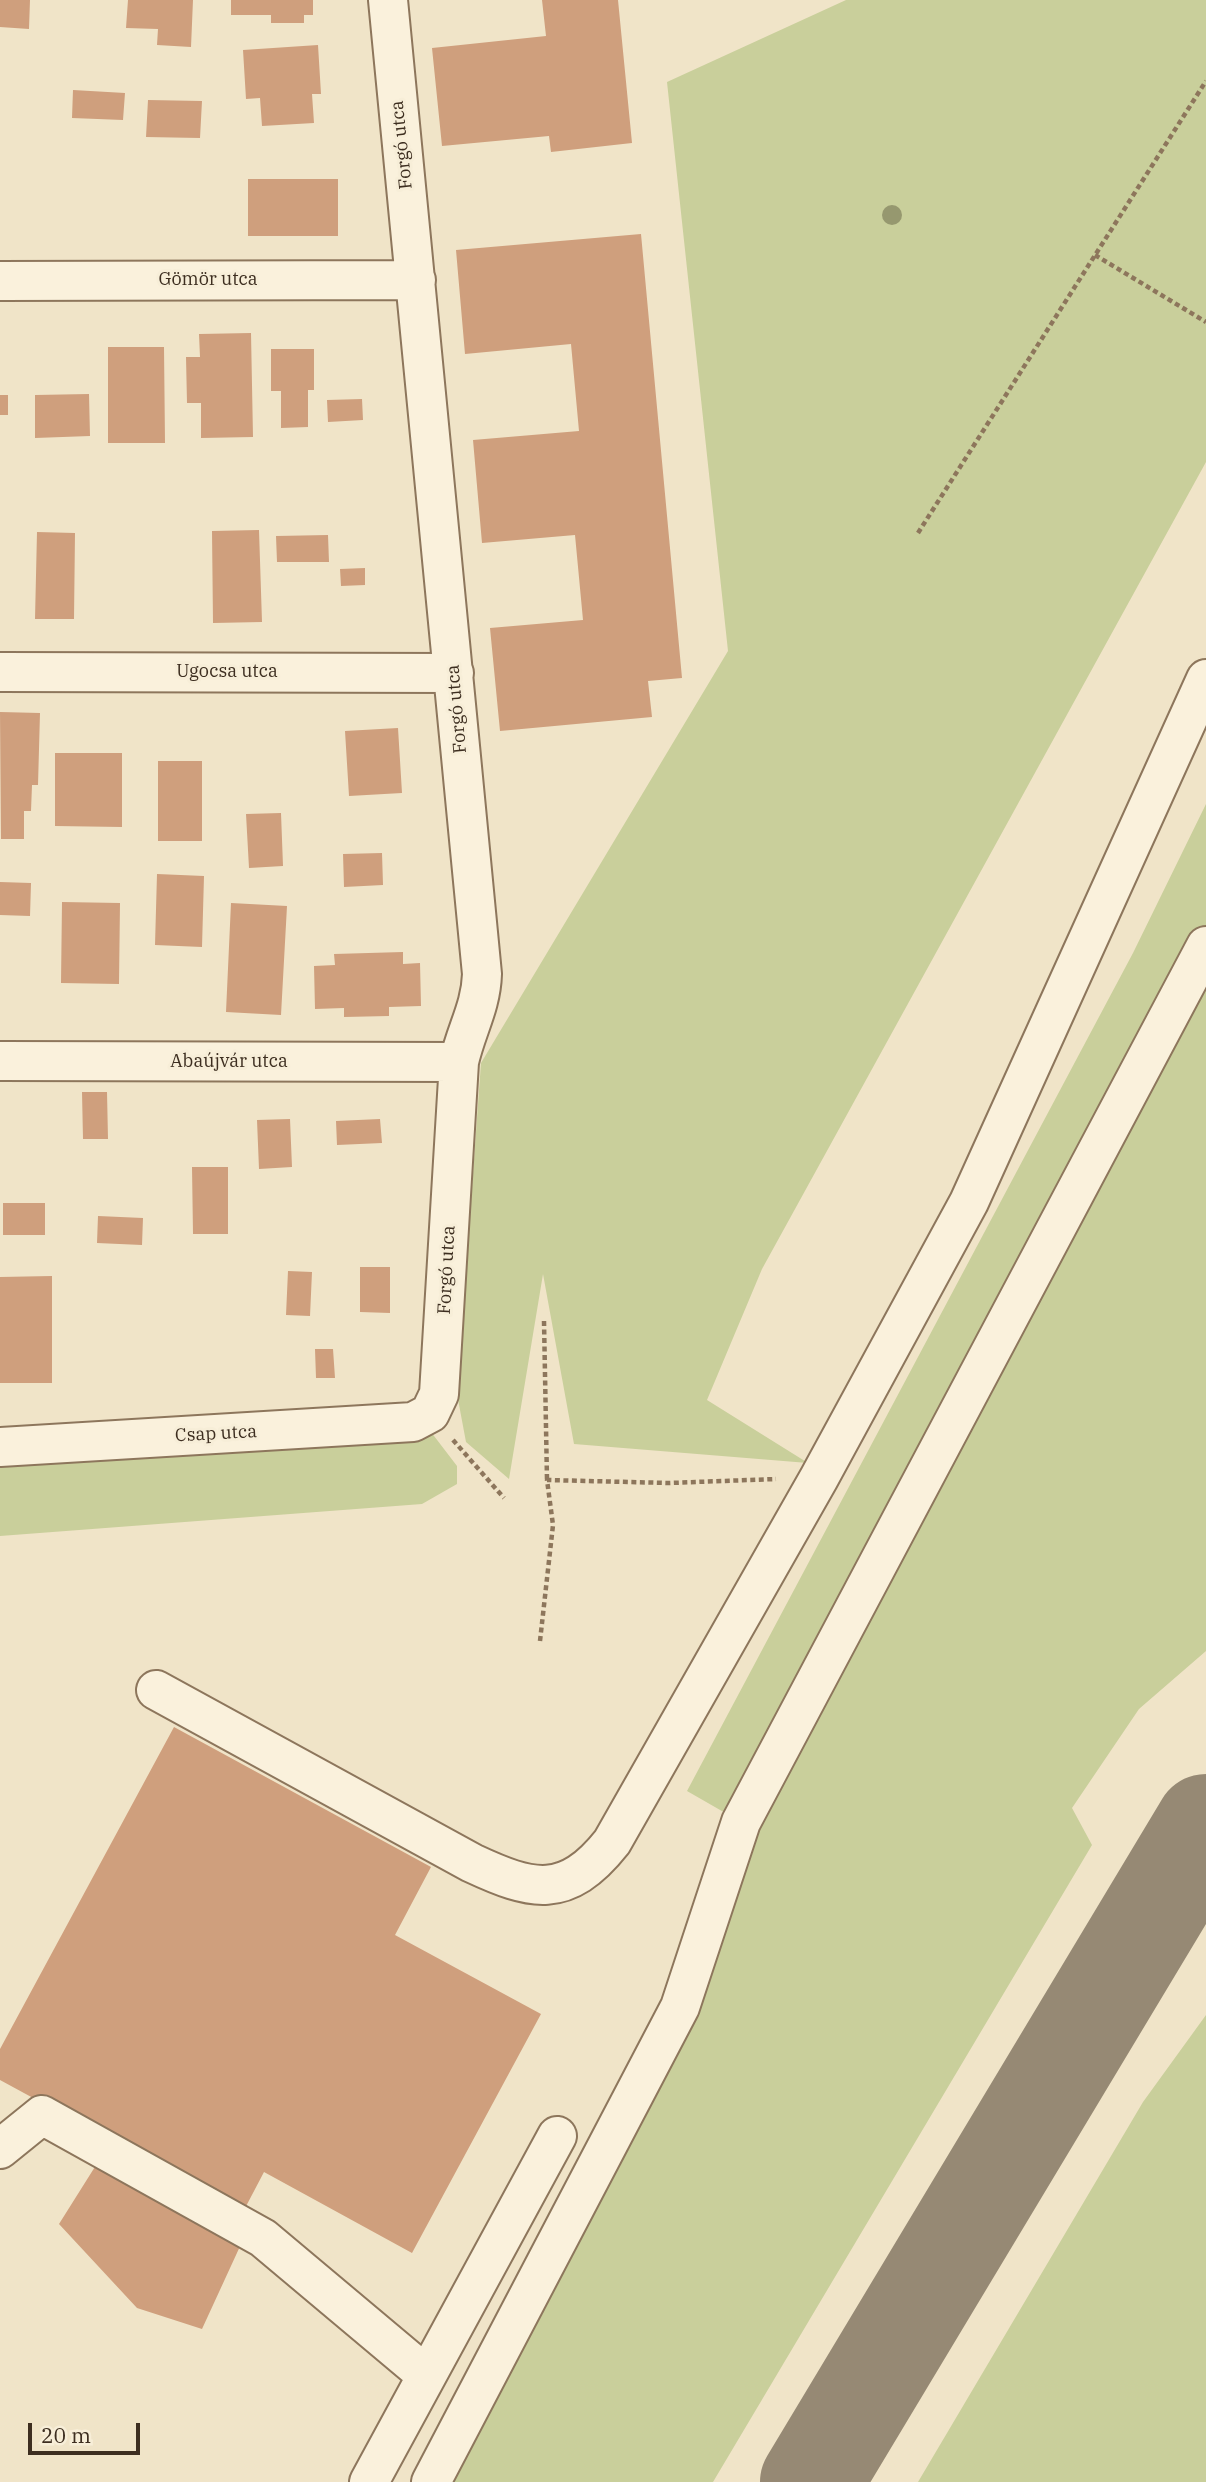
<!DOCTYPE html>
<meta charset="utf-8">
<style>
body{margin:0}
#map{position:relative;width:1206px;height:2482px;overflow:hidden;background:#f0e4c8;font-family:"IBM Plex Serif",serif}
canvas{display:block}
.scale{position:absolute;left:28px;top:2423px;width:112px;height:32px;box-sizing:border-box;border:4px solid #3d2e20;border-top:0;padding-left:9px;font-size:21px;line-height:24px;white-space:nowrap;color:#3d2e20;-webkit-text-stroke:5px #f7eed8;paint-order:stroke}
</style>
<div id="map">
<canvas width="1206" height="2482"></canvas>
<div class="scale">20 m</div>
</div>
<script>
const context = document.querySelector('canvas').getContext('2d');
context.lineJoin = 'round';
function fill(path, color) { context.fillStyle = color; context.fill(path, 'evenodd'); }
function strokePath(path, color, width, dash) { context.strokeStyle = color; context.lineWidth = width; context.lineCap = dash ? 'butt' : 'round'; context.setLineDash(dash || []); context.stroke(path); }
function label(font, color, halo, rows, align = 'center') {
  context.font = font + ' "IBM Plex Serif",serif'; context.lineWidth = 6; context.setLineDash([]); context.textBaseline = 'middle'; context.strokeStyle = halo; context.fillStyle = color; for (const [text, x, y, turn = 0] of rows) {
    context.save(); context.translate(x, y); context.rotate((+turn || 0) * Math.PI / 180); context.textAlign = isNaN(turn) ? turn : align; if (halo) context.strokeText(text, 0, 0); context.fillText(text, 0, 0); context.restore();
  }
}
const green = new Path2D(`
 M846,0H1206V462L762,1269L707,1400L808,1463L574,1444L543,1274L509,1479L466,1442L457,1394L481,1063L728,651L667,82Z
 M1206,804V1651L1139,1709L1072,1808L1092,1845L713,2482H433L680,2007L741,1822L687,1791L1133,953Z
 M431,1432L457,1466V1484L422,1504L0,1536V1462Z
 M1206,2015V2482H918L1143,2102Z`);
const taxiway = new Path2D(`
 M811,2482L1206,1825`);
const building = new Path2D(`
 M0,0H30L29,29L0,27Z
 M128,0H193L191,47L157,45L158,29L126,28Z
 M231,0H313V15H304V23H271V15H231Z
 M542,0H618L632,143L551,152L549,136L442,146L432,48L546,36Z
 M318,45L321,94H312L314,123L262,126L260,98L246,99L243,50Z
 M73,90L125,93L123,120L72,118Z
 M148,100L202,101L200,138L146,137Z
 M248,179H338V236H248Z
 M641,234L682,678L648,681L652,717L500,731L490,628L583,620L575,535L482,543L473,440L579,431L571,344L465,354L456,250Z
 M251,333L253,437L201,438V403H187L186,357H200L199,334Z
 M108,347H164L165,443H108Z
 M271,349H314V390H308V427L281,428V391H271Z
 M89,394L90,436L35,438V395Z
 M0,395H8V415H0Z
 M362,399L363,420L328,422L327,400Z
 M259,530L262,622L213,623L212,531Z
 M37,532L75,533L74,619H35Z
 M328,535L329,562H277L276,536Z
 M365,568V585L341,586L340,569Z
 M0,712L40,713L38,785H32L31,811H24V839H1Z
 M398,728L402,793L349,796L345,731Z
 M55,753H122V827L55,826Z
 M158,761H202V841H158Z
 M281,813L283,866L249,868L246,814Z
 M382,853L383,885L344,887L343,854Z
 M157,874L204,876L202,947L155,945Z
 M0,882L31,883L30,916L0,915Z
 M62,902L120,903L119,984L61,983Z
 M231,903L287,906L281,1015L226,1012Z
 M403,952V964L420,963L421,1006L389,1007V1016L344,1017V1008L315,1009L314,966L335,965L334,954Z
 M82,1092H107L108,1139H83Z
 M290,1119L292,1167L259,1169L257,1120Z
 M380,1119L382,1143L337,1145L336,1121Z
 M192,1167H228V1234H193Z
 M3,1203H45V1235H3Z
 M98,1216L143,1218L142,1245L97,1243Z
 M360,1267H390V1313L360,1312Z
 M288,1271L312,1272L310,1316L286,1315Z
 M52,1276V1383H0V1277Z
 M315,1349H333L335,1378H316Z
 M174,1727L431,1867L395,1935L541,2014L412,2253L264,2172L243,2212L0,2080V2049Z
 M98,2162L242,2242L202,2329L137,2308L59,2224Z`);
const path = new Path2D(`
 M1095,255L1206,322
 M918,533L1206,81
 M544,1321L547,1480
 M453,1440L504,1498
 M540,1641L553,1525L547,1480L669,1483L776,1479`);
const minor = new Path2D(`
 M0,281L416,280
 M0,672L454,673
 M0,1061L459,1062
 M0,1447L413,1422L430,1413L439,1394L459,1062C466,1030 481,1007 482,974L388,0
 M156,1690L472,1863C532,1891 566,1900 612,1842L819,1478L969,1202L1206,679
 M0,2149L42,2115L263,2238L425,2374
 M369,2482L557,2136
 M431,2482L680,2007L741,1822L1206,946`);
const trees = [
 [892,215]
];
const streetNames = [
 ["Forgó utca",402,145,-96],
 ["Gömör utca",208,280],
 ["Ugocsa utca",227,672],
 ["Forgó utca",457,709,-95],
 ["Abaújvár utca",229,1062],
 ["Forgó utca",447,1270,-87],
 ["Csap utca",216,1434,-3]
];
fill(green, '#c9cf9b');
strokePath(taxiway, '#968974', 102);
fill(building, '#cf9f7d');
strokePath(minor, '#8d765c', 42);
strokePath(path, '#8d765c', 4.5, [5, 3.5]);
strokePath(minor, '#faf1dc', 38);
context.fillStyle = '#96986f';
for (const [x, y] of trees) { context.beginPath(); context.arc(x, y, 10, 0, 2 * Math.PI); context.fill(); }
label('18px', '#3d2e20', '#f7eed8', streetNames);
</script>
